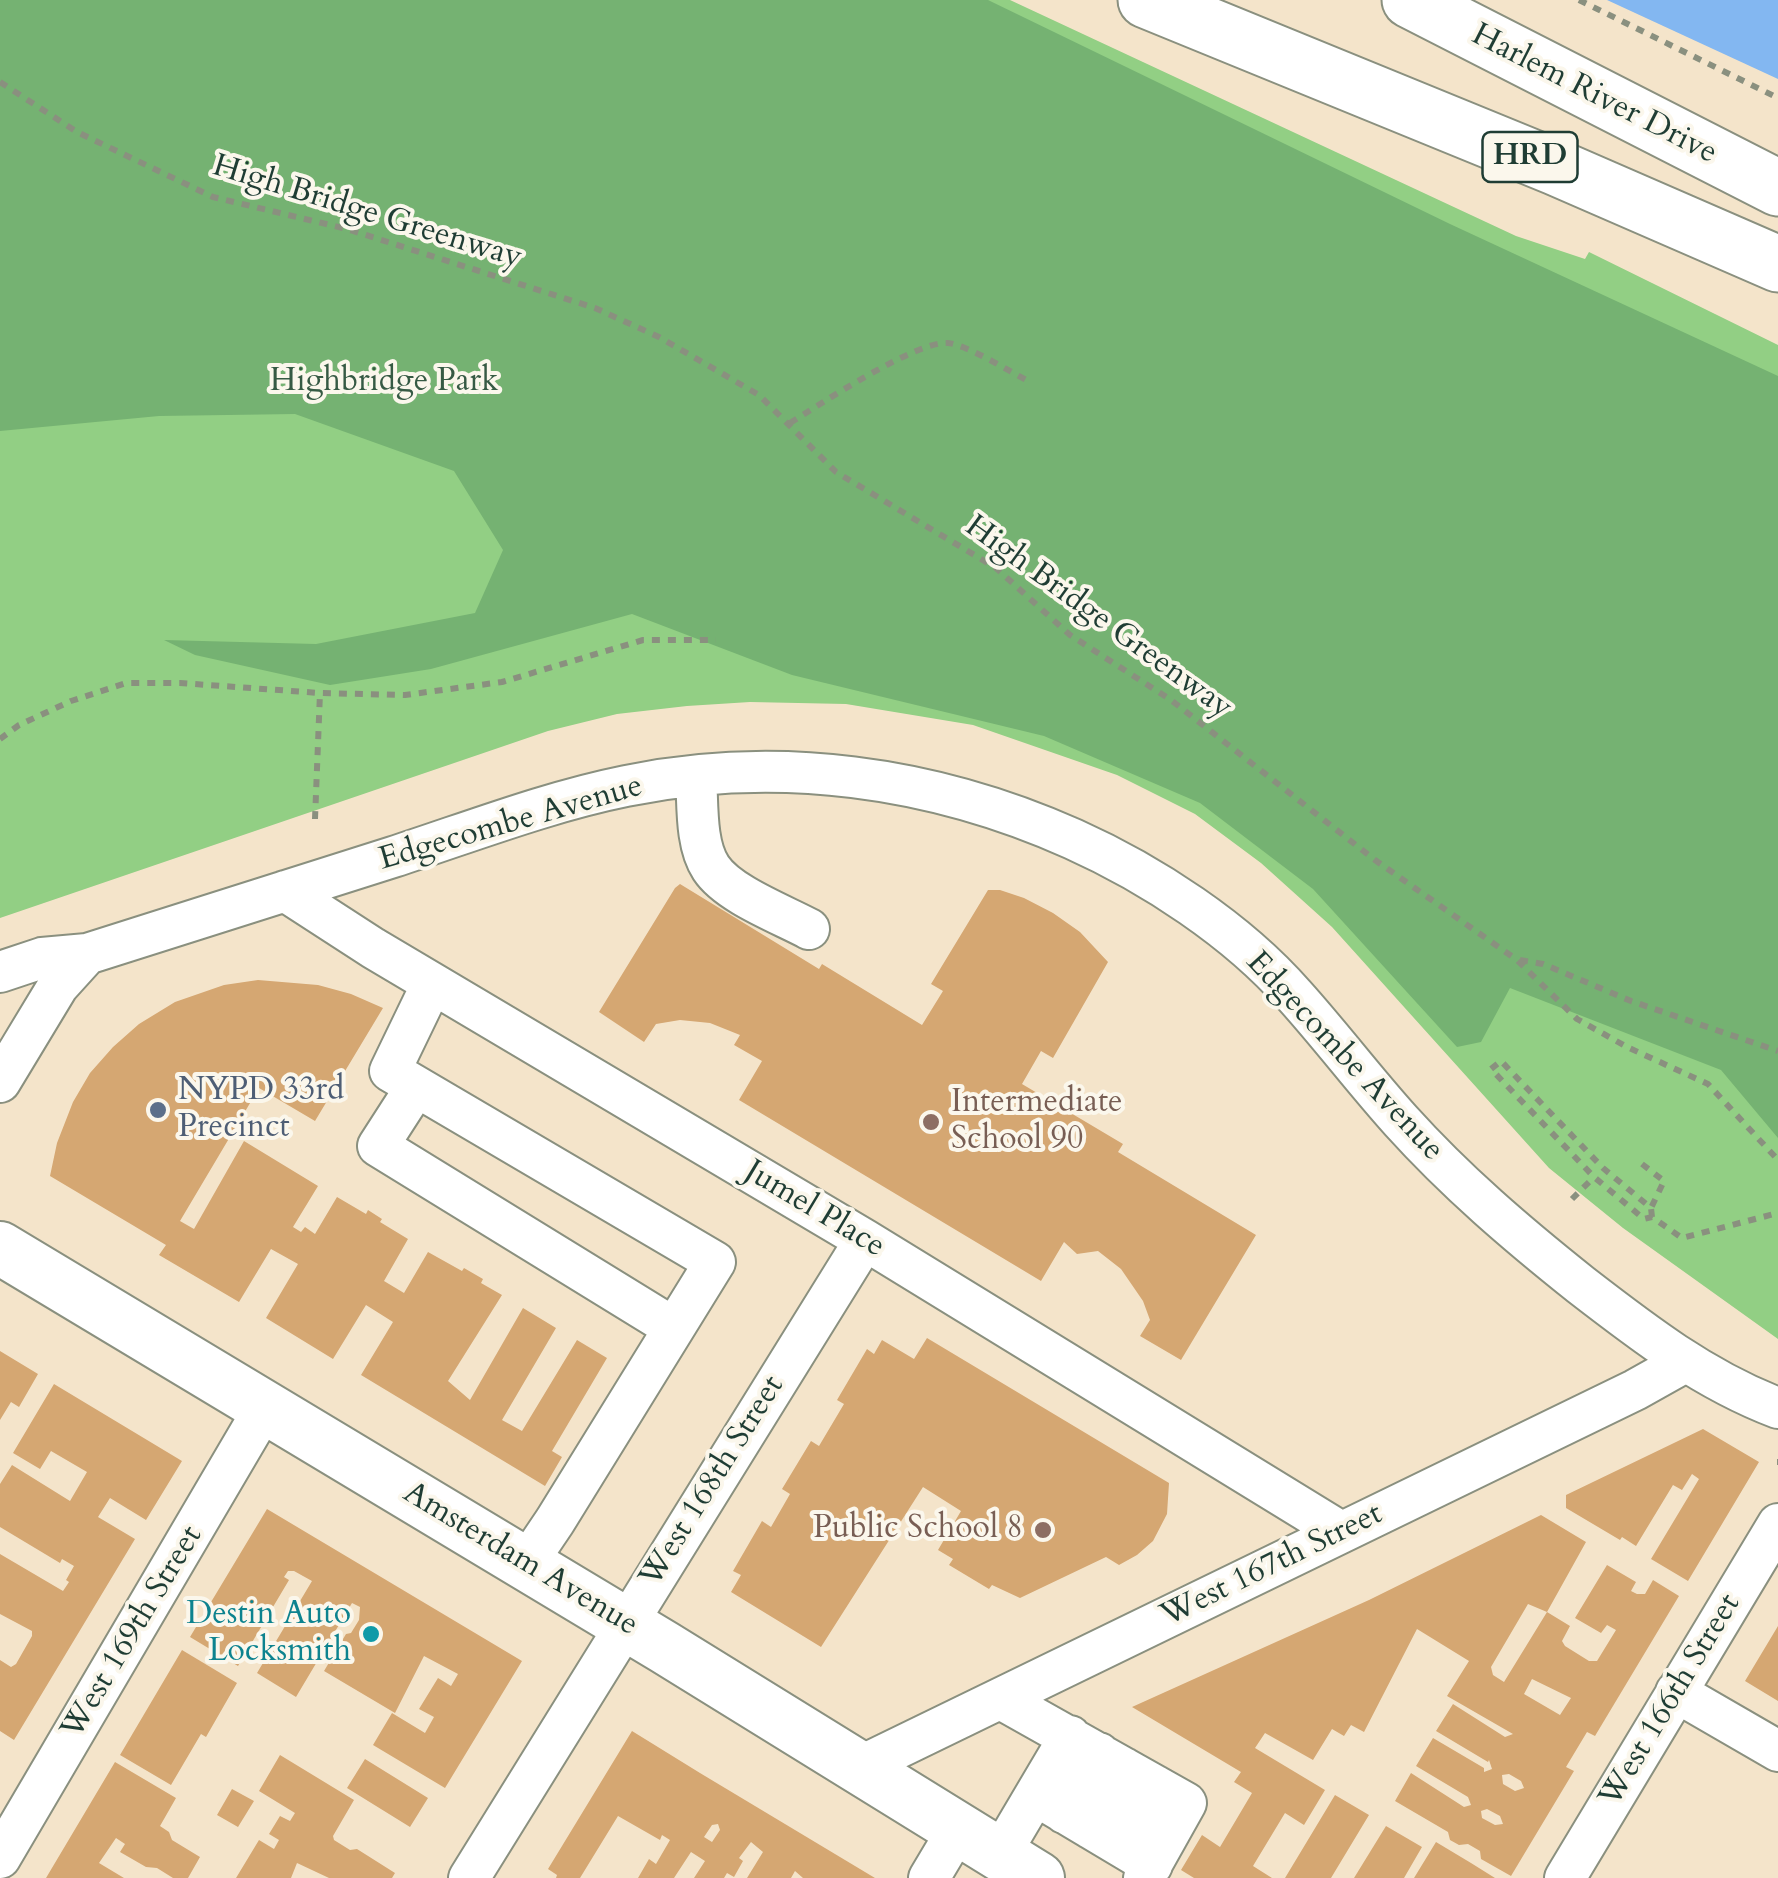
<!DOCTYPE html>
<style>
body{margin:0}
canvas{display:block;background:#f4e4ca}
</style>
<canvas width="1778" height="1878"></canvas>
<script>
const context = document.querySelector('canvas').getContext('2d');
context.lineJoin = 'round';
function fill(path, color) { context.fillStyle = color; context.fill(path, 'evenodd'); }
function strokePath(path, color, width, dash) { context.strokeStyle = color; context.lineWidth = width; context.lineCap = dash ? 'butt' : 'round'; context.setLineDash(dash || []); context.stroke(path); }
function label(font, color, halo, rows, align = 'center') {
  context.font = font + ' Cardo,serif'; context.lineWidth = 8; context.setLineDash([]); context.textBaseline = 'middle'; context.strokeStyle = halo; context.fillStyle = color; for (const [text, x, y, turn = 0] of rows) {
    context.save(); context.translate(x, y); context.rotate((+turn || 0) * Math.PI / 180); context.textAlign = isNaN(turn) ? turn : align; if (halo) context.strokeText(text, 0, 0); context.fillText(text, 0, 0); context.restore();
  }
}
const green = new Path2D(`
 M0,0H1010L1516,236L1585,259L1589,252L1778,345V1339L1623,1228L1549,1168L1332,927L1261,863L1195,814L1117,775L973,725L846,704L750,702L687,706L617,714L548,731L0,918Z`);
const forest = new Path2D(`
 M0,0H988L1450,224L1778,376V1138L1721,1070L1510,988L1481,1042L1457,1047L1313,889L1200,803L1044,736L792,675L632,614L431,669L330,685L195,655L164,640L316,644L475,613L503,550L454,471L295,414L159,416L0,431Z`);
const water = new Path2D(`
 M1607,0H1778V79Z`);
const building = new Path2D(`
 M680,884L819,969L822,964L922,1025L943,991L931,984L988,890H1000L1024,898L1053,913L1080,932L1108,962L1053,1058L1041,1051L1022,1084L1123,1144L1118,1152L1256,1235L1181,1360L1140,1336L1150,1320L1143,1301L1121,1269L1098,1251L1077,1254L1064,1242L1041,1281L739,1100L762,1061L734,1045L740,1035L710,1023L680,1020L656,1024L644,1042L599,1012L675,888Z
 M258,980L318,985L351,994L383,1008L315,1121L259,1088L180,1221L194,1229L244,1141L318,1186L293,1227L301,1232L305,1227L315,1234L337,1197L366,1214L368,1210L382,1219L380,1222L408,1239L384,1281L404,1293L428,1252L462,1271L464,1268L483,1279L481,1283L502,1295L448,1381L470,1400L523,1308L556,1328L502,1420L522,1431L577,1340L607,1358L552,1451L562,1457L545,1486L361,1375L393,1322L366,1305L333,1359L266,1318L298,1264L271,1249L239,1302L159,1255L166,1245L50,1176L57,1143L73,1102L90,1073L113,1047L139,1024L175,1002L224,985Z
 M927,1338L1169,1483L1167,1514L1153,1541L1137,1555L1119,1565L1106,1557L1020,1598L992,1585L989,1589L949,1565L953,1559L938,1550L961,1511L923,1487L821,1647L731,1592L741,1575L733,1571L762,1521L771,1527L790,1494L782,1489L811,1441L819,1446L844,1404L837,1400L867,1349L874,1354L882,1340L914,1359Z
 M0,1351L38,1374L19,1407L11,1402L0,1420Z
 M54,1384L182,1461L146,1520L110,1498L98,1517L135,1539L14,1740L0,1731V1660L11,1667L16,1664L32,1636V1631L0,1614V1554L63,1591L69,1582L66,1580L74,1566L62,1559L60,1563L0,1527V1484L12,1465L70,1501L87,1472L51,1451L40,1469L13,1453Z
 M1703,1429L1759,1462L1688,1581L1651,1559L1699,1479L1692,1474L1682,1490L1673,1485L1636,1546L1622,1537L1620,1540L1566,1508V1495Z
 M267,1509L522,1661L445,1788L373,1745L392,1713L425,1733L434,1717L419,1709L438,1678L451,1686L458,1674L424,1656L395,1713L324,1671L346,1634L351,1633L359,1620L360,1607L352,1603L296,1697L257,1673L312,1581L294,1571H288L284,1577L289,1580L238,1666L190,1637Z
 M1541,1515L1586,1542L1547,1612L1570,1626L1562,1641L1565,1646L1589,1661H1597L1616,1630L1607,1625L1601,1633L1575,1618L1607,1565L1636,1582L1631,1591L1637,1594H1645L1653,1580L1679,1596L1595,1736L1587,1732L1566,1767L1574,1771L1511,1876L1481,1859L1480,1851L1468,1844L1459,1845L1450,1840L1448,1832L1395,1801L1411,1773L1464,1807L1471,1805L1468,1797L1416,1766L1433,1738L1484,1768V1772L1492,1769L1489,1760L1488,1762L1436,1731L1453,1704L1505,1737L1513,1734L1447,1696L1469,1661L1417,1629L1364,1732L1351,1725L1344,1736L1332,1729L1313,1760L1265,1733L1255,1748L1325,1790L1304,1825L1285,1813L1253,1866L1272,1878H1194L1181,1870L1202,1835L1220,1847L1252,1793L1234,1782L1241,1772L1132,1707L1369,1600ZM1528,1604L1547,1612L1504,1682L1493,1675L1491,1667ZM1532,1679L1571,1698L1560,1715L1524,1694ZM1509,1774L1521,1781L1524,1788L1515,1791L1503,1784L1502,1775ZM1487,1809L1500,1816L1503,1824L1495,1825L1482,1818L1481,1811Z
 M1778,1626V1701L1745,1681Z
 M182,1650L237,1683L206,1737L201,1734L171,1785L120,1755Z
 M632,1731L700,1773L875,1878H803L795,1871L791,1878H747L763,1852L751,1842L739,1858L743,1861L734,1877L727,1873L724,1878H694L705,1861L691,1852L674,1878H638L649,1859L656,1864L670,1840L662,1835L660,1840L618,1816L580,1878H556L557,1875L548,1869ZM718,1824L720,1830L712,1842L704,1837L712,1825Z
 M280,1755L354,1800L333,1836L334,1840L350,1850L357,1849L395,1873L392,1878H329L297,1863L291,1878H236L259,1840L274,1849L279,1840L269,1834L280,1816L290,1821L295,1813L259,1791Z
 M365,1759L428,1798L410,1827L347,1788Z
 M115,1762L176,1798L160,1826L169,1832L172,1840L200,1857L188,1878H173L157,1868L146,1867L120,1852L125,1844L116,1838L99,1863L124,1878H46Z
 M232,1789L254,1801L238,1827L217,1815Z
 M1335,1795L1369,1815L1331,1878H1285Z
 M1386,1826L1422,1847L1404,1878H1354Z
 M1436,1842L1471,1863L1495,1878H1414Z`);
const path = new Path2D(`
 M1579,0L1778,98
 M0,82L77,132L213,197L347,229L595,308L659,337L759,395L836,472L996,568L1070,635L1171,700L1375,860L1517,960L1577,1019L1627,1047L1708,1084L1778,1160
 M790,423C819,405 917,340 948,343C968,345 1012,373 1032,383
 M0,739L19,725L71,701L126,683H180L320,693L405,695L502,682L643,640H716
 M315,819L320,693
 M1520,960L1543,964L1631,1001L1778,1051
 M1642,1164L1664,1181L1651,1208
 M1572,1199L1594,1177
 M1652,1217L1651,1208L1603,1168L1501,1061L1491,1069L1594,1177L1644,1219L1652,1217L1682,1238L1778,1213
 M1777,1462H1778`);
const minor = new Path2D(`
 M696,776C698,803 695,844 711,868C728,894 781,914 809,929
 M285,891L373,948L865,1240L1341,1532
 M0,972L42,958L87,954C189,922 291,890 393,857C470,832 547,802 626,786C777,755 932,776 1073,839C1151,874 1237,930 1294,995C1331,1036 1364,1080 1401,1121C1456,1182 1517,1234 1581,1285C1643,1333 1704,1380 1778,1408
 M432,984L390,1071L715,1262L555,1521L526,1564
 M0,1082L58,986L87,954
 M416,1087L378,1146L674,1328
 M1676,1692L1778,1751
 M1001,1699L1186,1803L1144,1878
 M859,1767L1635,1390L1685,1362
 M1035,1795L1152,1865
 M1064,1813L1099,1753
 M1090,1828L1124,1768
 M1122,1847L1156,1786
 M999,1856L1070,1736
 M0,1858L265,1407
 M469,1878L865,1240
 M929,1878L957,1831
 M1565,1878L1778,1524`);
const major = new Path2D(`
 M0,1248L664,1647L1038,1878`);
const highway = new Path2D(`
 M1146,0L1555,167L1778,264
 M1410,0L1778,188`);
const markers = [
 [158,1110,10,"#5c6f8a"],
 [931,1122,10,"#8d6e63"],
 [1043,1530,10,"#8d6e63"],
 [371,1634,10,"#0f9aa8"]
];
const shields = [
 [1530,157,95]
];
const shieldNames = [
 ["HRD",1530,157]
];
const streetNames = [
 ["Harlem River Drive",1594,95,27],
 ["High Bridge Greenway",367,213,17],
 ["High Bridge Greenway",1098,618,36],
 ["Edgecombe Avenue",511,824,-16],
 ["Edgecombe Avenue",1344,1057,47],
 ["Jumel Place",814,1210,31],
 ["West 168th Street",713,1482,-58],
 ["Amsterdam Avenue",520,1560,31],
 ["West 167th Street",1272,1566,-26],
 ["West 169th Street",133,1633,-59],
 ["West 166th Street",1671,1701,-59]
];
const parkNames = [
 ["Highbridge Park",384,383]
];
const serviceNames = [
 ["NYPD 33rd",178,1092],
 ["Precinct",178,1129]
];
const educationNames = [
 ["Intermediate",951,1104],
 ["School 90",951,1141],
 ["Public School 8",1023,1530,"right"]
];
const cultureNames = [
 ["Destin Auto",351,1616],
 ["Locksmith",351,1653]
];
fill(green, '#92cf84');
fill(forest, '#75b272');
fill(water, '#83b7f1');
fill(building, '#d5a772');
strokePath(minor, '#8a907f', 44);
strokePath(major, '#8a907f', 56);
strokePath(highway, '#8a907f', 59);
strokePath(path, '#8a907f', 6, [8, 8]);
strokePath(minor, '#fff', 40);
strokePath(major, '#fff', 52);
strokePath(highway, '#fff', 55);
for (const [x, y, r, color] of markers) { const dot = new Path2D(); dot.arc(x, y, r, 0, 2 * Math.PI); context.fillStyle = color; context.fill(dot); strokePath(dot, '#fbf7ec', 4); }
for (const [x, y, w] of shields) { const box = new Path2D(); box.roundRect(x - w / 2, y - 25, w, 50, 8); context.fillStyle = '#fbf7ec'; context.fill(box); strokePath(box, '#1f3d34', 2.5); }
label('bold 30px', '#1f3d34', null, shieldNames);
label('32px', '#1f3d34', '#fbf7ec', streetNames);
label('32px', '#365a44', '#fbf7ec', parkNames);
label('32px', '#4e5e75', '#fbf7ec', serviceNames, 'left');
label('32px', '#785e54', '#fbf7ec', educationNames, 'left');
label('32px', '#0d838f', '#fbf7ec', cultureNames, 'right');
</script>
